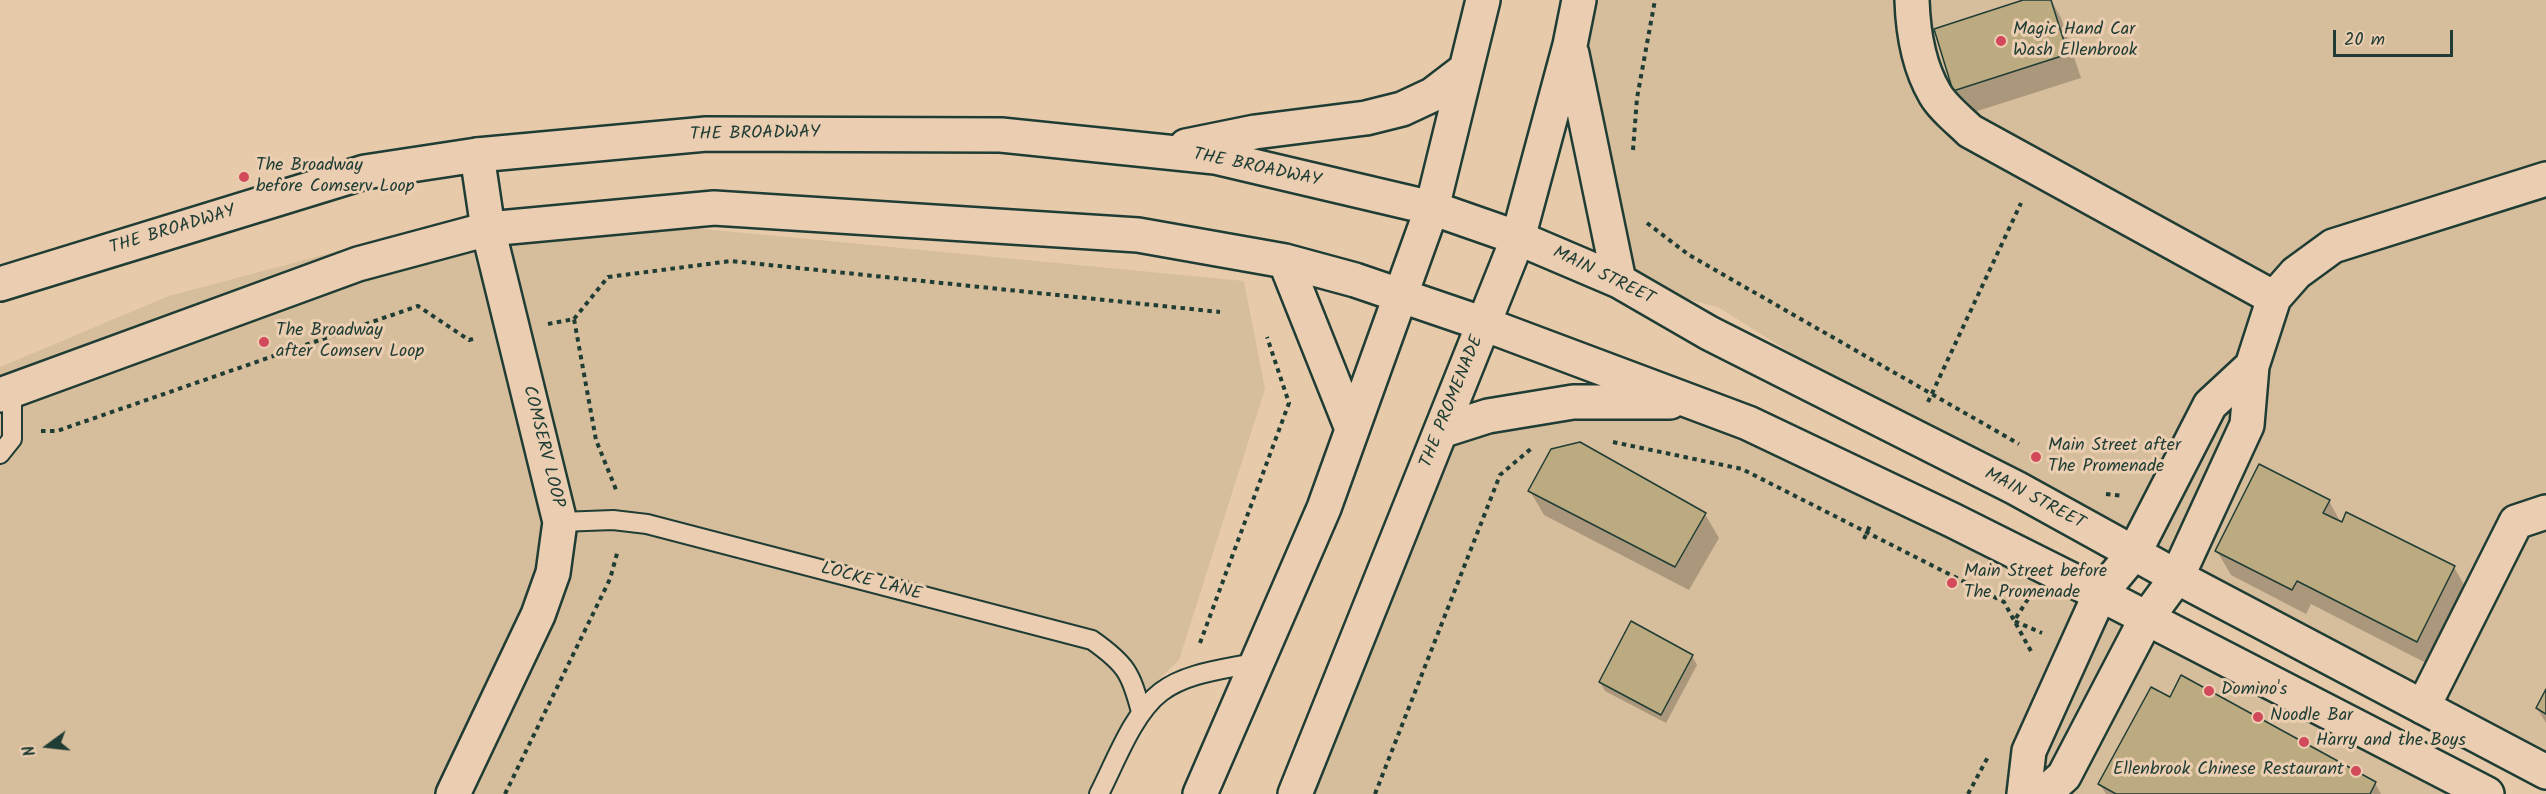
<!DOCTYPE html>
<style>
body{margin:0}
#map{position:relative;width:2546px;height:794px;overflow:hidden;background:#e7caaa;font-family:Kalam,sans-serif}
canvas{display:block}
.north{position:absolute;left:18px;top:716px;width:60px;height:60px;-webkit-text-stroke:4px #ebceb1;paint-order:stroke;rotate:255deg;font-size:16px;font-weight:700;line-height:24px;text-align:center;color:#1f3d34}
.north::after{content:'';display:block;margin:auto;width:21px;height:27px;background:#1f3d34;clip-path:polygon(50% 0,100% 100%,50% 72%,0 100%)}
.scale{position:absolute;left:2333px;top:30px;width:120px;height:27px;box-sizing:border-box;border:3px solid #1f3d34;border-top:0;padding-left:8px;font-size:18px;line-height:21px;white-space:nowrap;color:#1f3d34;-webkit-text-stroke:4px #ebceb1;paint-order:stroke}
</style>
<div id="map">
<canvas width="2546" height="794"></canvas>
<div class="north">N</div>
<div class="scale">20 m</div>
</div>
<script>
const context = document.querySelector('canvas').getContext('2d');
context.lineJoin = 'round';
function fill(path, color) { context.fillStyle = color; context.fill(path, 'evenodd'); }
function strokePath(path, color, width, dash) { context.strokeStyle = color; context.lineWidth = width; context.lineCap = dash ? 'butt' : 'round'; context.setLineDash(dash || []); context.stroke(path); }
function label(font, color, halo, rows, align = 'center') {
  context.font = font + ' Kalam,sans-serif'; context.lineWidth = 6; context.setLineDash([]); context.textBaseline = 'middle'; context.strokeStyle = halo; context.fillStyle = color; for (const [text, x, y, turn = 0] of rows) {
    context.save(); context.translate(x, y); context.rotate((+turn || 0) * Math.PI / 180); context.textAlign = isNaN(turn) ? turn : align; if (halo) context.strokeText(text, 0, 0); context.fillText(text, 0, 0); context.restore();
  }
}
const built = new Path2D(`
 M1579,0H2546V772L1979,471L1718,307L1619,281Z
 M496,209L1244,281L1265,389L1179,660L1145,693L1136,741L1110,794H0V367L169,296Z
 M1692,402L2487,794H1295L1441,431Z`);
const shadow = new Path2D(`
 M2028,0H2051L2061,18L2081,78L1968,114L1954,90Z
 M1530,491L1705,514L1719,538L1689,590L1544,515Z
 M2329,501L2342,525L2454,567L2468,592L2430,665L2311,604L2306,614L2231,575L2217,551Z
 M1692,656L1697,665L1666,723L1605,691L1600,682Z
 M2546,693V723L2537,708Z
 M2171,699L2375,783L2381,794H2106L2100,784Z`);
const building = new Path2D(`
 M2023,0H2051L2068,54L1953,91L1934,29Z
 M1580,442L1706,513L1675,567L1528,491L1551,449Z
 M2259,464L2330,500L2323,513L2342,522L2346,512L2455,566L2417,642L2297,581L2292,590L2215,551Z
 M1631,621L1693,655L1661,715L1599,682Z
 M2181,675L2376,782L2370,794H2116L2098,784L2151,687L2170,697Z
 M2546,689V714L2536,708Z`);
const path = new Path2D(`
 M1633,150L1637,98L1655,0
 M1647,223L1689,255L2019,444
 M574,319L608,277L731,261L1220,312
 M548,324L574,319L596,440L617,492
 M1928,402L2021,203
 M41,431H57L418,306L469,340L476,338
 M1613,442L1742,469L2004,602L2032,653
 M2106,494L2123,496
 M1864,539L1871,523
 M2028,599L2014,621L2042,633
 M1200,643L1289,403L1267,337
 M505,794L610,579L618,550
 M1375,794L1500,475L1533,447
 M1968,794L1989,755`);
const lane = new Path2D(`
 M0,454L12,439V390L9,387
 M560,522L613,520L647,524L1092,640C1126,664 1131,673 1141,712
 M1099,794C1115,763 1133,713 1161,692C1187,672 1227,669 1258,662`);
const street = new Path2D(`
 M1912,0C1913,31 1919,67 1935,94C1943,108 1959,120 1970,131L2274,298
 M2423,707L2516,522L2546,512
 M453,794L538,615L553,573L560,522L488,229L477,155
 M2024,794L2029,751L2100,594L2134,553L2210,405L2252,366
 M2044,794L2064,776L2146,619L2177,577L2247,425L2252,366L2274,298L2296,273L2333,246L2546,179`);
const secondary = new Path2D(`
 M1572,54L1619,281
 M1186,146L1255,132L1366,118L1402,109L1432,95L1466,69
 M1285,261L1352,429
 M0,284L365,172L477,155L706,134L1001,135L1215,157L1432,208L1518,238L1619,281L1709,333L2016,488L2177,577L2546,772
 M0,395L358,264L488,229L714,208L1138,235L1285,261L1355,280L1484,324L1748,423L1952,520L2100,594L2487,794
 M1441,431L1488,416L1573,402H1670
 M1200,794L1324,508L1432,208L1483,0
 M1295,794L1518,238L1570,45L1579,0`);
const markers = [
 [2001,41,6,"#d1495b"],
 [244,177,6,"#d1495b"],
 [264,342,6,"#d1495b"],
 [2036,457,6,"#d1495b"],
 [1952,583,6,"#d1495b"],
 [2209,691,6,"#d1495b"],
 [2258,717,6,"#d1495b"],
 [2304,742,6,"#d1495b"],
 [2356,771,6,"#d1495b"]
];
const poiNames = [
 ["Magic Hand Car",2013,31],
 ["Wash Ellenbrook",2013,52],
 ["The Broadway",256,167],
 ["before Comserv Loop",256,188],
 ["The Broadway",276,332],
 ["after Comserv Loop",276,353],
 ["Main Street after",2048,447],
 ["The Promenade",2048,468],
 ["Main Street before",1964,573],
 ["The Promenade",1964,594],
 ["Domino's",2221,691],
 ["Noodle Bar",2270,717],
 ["Harry and the Boys",2316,742],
 ["Ellenbrook Chinese Restaurant",2344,771,"right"]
];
const streetNames = [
 ["THE BROADWAY",755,135,-1],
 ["THE BROADWAY",1257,169,12],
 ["THE BROADWAY",173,231,-17],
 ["MAIN STREET",1603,277,26],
 ["THE PROMENADE",1453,402,-68],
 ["COMSERV LOOP",542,447,76],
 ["MAIN STREET",2034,500,28],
 ["LOCKE LANE",871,583,15]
];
fill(built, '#d6bd9b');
fill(shadow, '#0003');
fill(building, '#bcaa80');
strokePath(building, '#1f3d34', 1.5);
strokePath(lane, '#1f3d34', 22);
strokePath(street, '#1f3d34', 38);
strokePath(secondary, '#1f3d34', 38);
strokePath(path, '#1f3d34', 4, [4.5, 4.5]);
strokePath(lane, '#ebceb1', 18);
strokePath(street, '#ebceb1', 33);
strokePath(secondary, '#ebceb1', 33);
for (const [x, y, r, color] of markers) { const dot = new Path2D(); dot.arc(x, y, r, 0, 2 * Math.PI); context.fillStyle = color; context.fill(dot); strokePath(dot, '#ebceb1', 2); }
label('18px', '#1f3d34', '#ebceb1', poiNames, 'left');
label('18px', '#1f3d34', '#ebceb1', streetNames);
</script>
